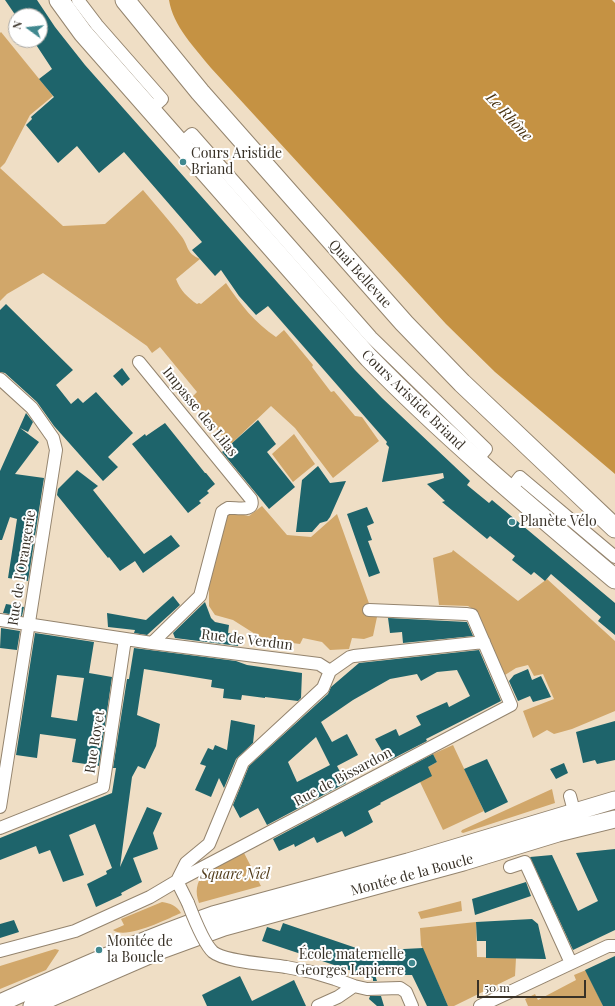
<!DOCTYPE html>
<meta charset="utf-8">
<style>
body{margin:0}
#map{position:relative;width:615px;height:1006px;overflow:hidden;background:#efdec5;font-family:"Playfair Display",serif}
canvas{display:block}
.north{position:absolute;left:8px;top:8px;width:40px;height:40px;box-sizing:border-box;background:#fff;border:1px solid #afada9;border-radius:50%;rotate:285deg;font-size:11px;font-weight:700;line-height:16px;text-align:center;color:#383127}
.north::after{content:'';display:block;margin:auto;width:14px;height:18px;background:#40888f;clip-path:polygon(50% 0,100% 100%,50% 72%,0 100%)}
.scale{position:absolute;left:477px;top:980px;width:109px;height:18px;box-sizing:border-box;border:2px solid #383127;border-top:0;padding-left:5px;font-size:12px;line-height:14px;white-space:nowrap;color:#383127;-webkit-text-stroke:3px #fff;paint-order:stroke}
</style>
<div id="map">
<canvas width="615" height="1006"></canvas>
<div class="north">N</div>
<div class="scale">50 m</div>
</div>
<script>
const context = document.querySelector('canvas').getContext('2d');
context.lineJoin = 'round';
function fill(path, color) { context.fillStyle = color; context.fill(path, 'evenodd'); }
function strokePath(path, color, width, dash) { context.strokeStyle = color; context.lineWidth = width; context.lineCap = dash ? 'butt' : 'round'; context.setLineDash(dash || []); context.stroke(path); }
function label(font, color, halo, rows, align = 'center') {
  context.font = font + ' "Playfair Display",serif'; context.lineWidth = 4; context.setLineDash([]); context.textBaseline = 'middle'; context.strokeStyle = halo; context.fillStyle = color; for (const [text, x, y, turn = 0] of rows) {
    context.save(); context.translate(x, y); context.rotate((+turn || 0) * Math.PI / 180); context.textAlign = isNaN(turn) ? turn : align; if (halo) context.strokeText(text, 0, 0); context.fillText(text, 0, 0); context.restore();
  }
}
const green = new Path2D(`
 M1,32L53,96L30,115L5,163L0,168V33Z
 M0,168L63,226L105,224L143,190C156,206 170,221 182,237C189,247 186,253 200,259L176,279C180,290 188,298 197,304L199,303L201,304L226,283C240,304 255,323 276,337L284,330L313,365L312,367L331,392L334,391L355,416L362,417L379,441L333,478L295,428L271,406L230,445L191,398L197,392L160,347L152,353L147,346L43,273L7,294L0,301Z
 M294,434L315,464L293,482L272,454Z
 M262,506L287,535L311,537L337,514L371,609L377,617L373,636L364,639L352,638L349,649L330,650L322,642L303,638L300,644L263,639L233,620L215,615L209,606V582L225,517L229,512L249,516Z
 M453,550L518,601L547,579L615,641V711L572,729L554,734L547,730L533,738L523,711L554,699L543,674L534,676L528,665L516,668L505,675L476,611L468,606L439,605L433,558L452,552Z
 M453,745L484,811L443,830L420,782L428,767L437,762L433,754Z
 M552,789L555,803L463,833L461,832L462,830Z
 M243,851L261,886L199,903C195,892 196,883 204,873Z
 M461,901L462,911L421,919L418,912Z
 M162,902C170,903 177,906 181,913C167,919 126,940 113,930L124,925L121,919Z
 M476,922L477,957L516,958L515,976L454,1006H448L421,945L420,928Z
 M55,949L59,950L58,952L46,970L0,989V966Z
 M586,970L603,1006H528L525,999L535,994L538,1000L576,980L574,975Z`);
const water = new Path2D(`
 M169,0H612L615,3V474L495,372L446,324L211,68C195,48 173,26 169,0Z`);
const building = new Path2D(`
 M5,0H37L55,27L85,65L355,370L382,398L470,481L467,485L489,503L492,500L615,603V635L598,621L601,617L551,574L545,581L534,572L531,575L512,560L515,556L490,536L487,539L442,502L445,501L427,484L444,478L443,473L382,482L389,447L386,444L387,442L268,306L256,315L239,296L221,270L215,276L192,250L202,242L124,152L99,173L77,146L58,163L26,125L32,119L31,117L54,97L39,79L52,69L33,40H40V16H16Z
 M6,304L73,370L56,385L71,404L78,398L83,403L96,392L133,433L108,457L118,467L103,481L54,426L37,402L5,373L0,372V310Z
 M122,368L130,379L122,386L113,376Z
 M26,413L33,422L28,432L20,428L39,442L15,474L44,478L28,581L8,578L17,519L10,517L2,540H0V471Z
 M258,420L276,444L267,452L295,487L269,509L222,452Z
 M165,423L205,473H206L215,484L207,491L209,493L199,501L201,503L188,513L132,444L145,434L146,436Z
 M318,466L330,483L346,481L330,517L327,521L320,523L312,532H296L302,480Z
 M77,470L98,486L93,490L144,554L171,535L180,546L143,573L135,561L120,571L109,557L108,558L57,495L58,489Z
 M367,507L374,523L367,526L372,540L368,541L380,573L369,577L347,514Z
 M173,596L180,605L147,635L134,633L135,630L108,627L107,613L146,620Z
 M205,602L211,618L215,622L229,625L228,633L240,635L238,646L175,638L173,633Z
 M6,604L24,607L22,616L3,613Z
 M388,618L467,622L473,636L403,643L402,632L390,633Z
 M1,628L20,631L17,650L0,648Z
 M35,633L94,642L89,673L112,677L99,766L72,762L76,739L40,734L37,758L16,755ZM57,675L84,678L77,721L51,717Z
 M134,648L236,661L247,665L302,673L301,698L298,701L265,697V698L242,695L241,700L223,698L224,689L211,687L212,680L144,669L137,715L160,724L156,746L145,769L138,766L132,777L120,867L147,807L162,813L153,833L158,849L133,858L142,882L121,893L122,895L96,907L87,884L107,874L106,871L112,868L95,824L69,835L84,875L63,882L50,850L39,854L36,846L0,860V838L112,793L116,768H113L127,679H129Z
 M479,650L501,701L426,739L427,741L388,761L375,739L396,729L399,736L421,725L416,716L447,702L449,707L470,696L457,670L437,672L421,681L417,674L390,679L353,700L321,722L332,742L347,734L358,755L337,766L346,783L267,825L258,808L240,818L233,805L249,766L328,694L331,687L359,663ZM316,737L330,765L297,782L288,762Z
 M528,669L532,680L541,676L551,697L533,702L530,696L518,701L509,681L514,675Z
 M231,720L255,725L253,743L236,759L224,788L219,778L211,797L195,790L206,766L200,764L208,748L213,750L215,745L227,750Z
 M615,721V760L597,764L595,760L583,763L576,732Z
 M433,754L437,762L428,767L432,776L380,803L381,804L368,811L373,822L368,825L345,837L342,831L317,843L314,837L295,847L294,844L279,851L273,839Z
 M487,759L508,802L485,813L464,769Z
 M564,763L568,773L556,779L550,769Z
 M615,849V930L573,950L530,857L552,855L578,911L598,901L576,853Z
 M526,882L531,896L475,915L472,899Z
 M532,919L538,924L546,959L486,958V941H477L476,922Z
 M14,920L19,932L0,938V924Z
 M283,923L365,951L423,948L448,1006H427L412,975H375L377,981H373V978L262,941L267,927L280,931Z
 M615,956V1006H603L585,970Z
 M240,976L252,1001L294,980L306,1006H207L202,995Z
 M370,996H381L384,1006H377L369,999Z`);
const street = new Path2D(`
 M78,0L97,25L162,99L150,110
 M181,144L192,134L371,337L486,449L476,461
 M139,362L251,499C256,513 235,507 228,508C226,509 223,511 222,512L200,596L152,643
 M0,379L32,408L53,438L56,450L0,807
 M510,490L520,477L615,557
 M0,620L152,643L319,664L330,671L350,657L354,656L484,642
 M570,796L574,811
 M0,828L103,787L125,639
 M510,867L525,862L571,963
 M177,881L186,863L209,844L243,762L323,688L330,671
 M177,881L188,903
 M0,951L75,931L150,897L177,881L511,705L472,615L466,614L369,610
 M286,967L312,972L335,979L354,986L367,989L400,988L406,992L412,1006
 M318,1006L338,997L354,986
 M480,1006L608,946H615`);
const secondary = new Path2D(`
 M0,1003C70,972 141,940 213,915L408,862L615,800
 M32,1006L161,950L224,927L463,862L558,833L615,819`);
const primary = new Path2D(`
 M59,0L83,33L369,358C446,437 531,508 615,579
 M125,0L200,92L404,323L462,383L615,528`);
const streetBridge = new Path2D(`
 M188,903C193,916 204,944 213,952C225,962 269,964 286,967`);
const markers = [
 [183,162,4,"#40888f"],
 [512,522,4,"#40888f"],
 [99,950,4,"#40888f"],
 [412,963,4,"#40888f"]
];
const poiNames = [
 ["Cours Aristide",191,154],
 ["Briand",191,170],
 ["Planète Vélo",520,522],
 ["Montée de",107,942],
 ["la Boucle",107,958],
 ["École maternelle",404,955,"right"],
 ["Georges Lapierre",404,971,"right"]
];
const streetNames = [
 ["Quai Bellevue",360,274,48],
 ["Cours Aristide Briand",413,400,44],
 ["Impasse des Lilas",200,412,51],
 ["Rue de l'Orangerie",22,568,-81],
 ["Rue de Verdun",247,640,7],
 ["Rue Royet",95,742,-81],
 ["Rue de Bissardon",343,777,-28],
 ["Montée de la Boucle",412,875,-15]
];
const parkNames = [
 ["Square Niel",235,875]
];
const waterNames = [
 ["Le Rhône",509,117,47]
];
fill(green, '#d1a76a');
fill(water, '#c59243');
fill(building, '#1e646b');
strokePath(street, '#94846e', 14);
strokePath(secondary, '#94846e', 19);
strokePath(primary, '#94846e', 21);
strokePath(street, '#fff', 12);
strokePath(secondary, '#fff', 17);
strokePath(primary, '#fff', 19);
strokePath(streetBridge, '#94846e', 14, []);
strokePath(streetBridge, '#fff', 12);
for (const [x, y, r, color] of markers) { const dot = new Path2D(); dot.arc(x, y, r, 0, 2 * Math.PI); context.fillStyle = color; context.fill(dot); strokePath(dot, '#fff', 1.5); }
label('14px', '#383127', '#fff', poiNames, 'left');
label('14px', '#383127', '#fff', streetNames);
label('italic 14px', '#523c1a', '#fff', parkNames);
label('italic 15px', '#493311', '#fff', waterNames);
</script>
